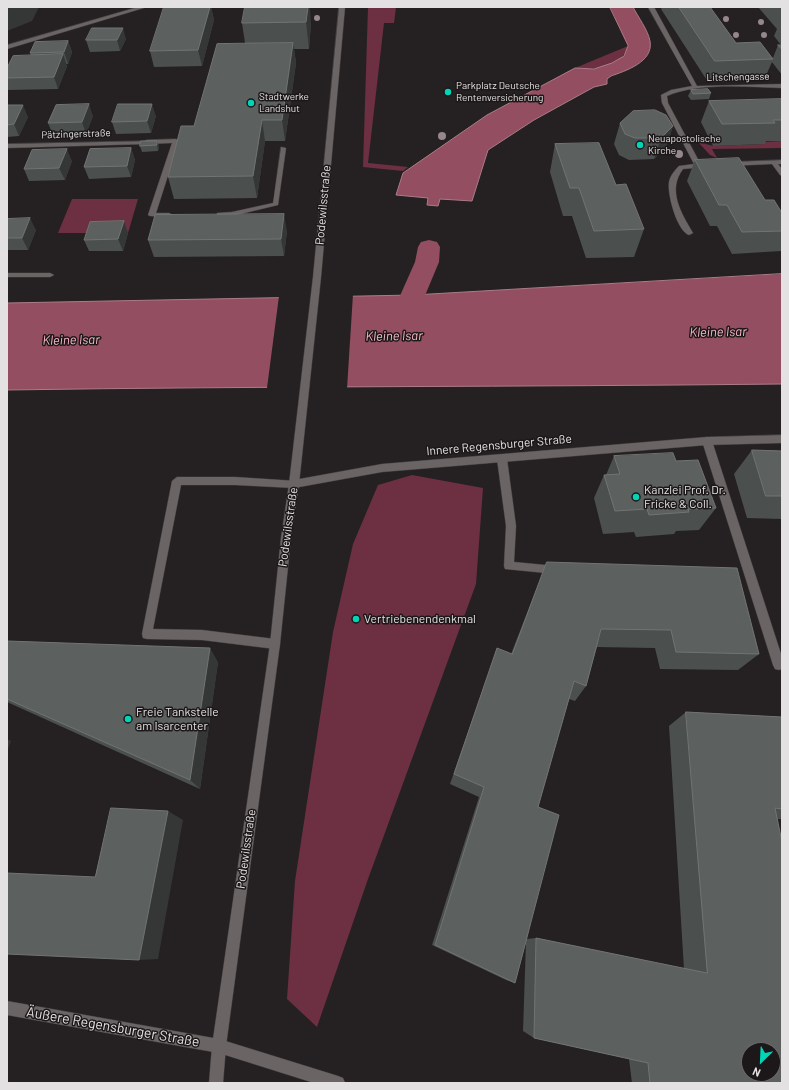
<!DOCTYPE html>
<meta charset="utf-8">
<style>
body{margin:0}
#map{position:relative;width:789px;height:1090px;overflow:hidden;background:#252122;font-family:Barlow,sans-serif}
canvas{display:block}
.frame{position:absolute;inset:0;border:8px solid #e4e1e2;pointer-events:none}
.north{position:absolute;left:741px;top:1042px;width:40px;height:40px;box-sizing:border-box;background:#1c1718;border:1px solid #6c6869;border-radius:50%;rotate:204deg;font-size:11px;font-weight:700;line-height:16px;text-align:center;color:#e4e1e2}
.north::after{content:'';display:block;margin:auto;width:14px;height:18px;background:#00d5b7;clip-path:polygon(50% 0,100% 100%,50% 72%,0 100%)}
</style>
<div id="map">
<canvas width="789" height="1090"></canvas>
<div class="frame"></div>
<div class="north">N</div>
</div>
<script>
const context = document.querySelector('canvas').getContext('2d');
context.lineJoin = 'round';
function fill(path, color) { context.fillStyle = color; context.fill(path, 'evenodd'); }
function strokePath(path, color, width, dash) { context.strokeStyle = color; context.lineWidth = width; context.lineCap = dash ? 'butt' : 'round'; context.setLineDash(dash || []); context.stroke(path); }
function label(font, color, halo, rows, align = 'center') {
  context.font = font + ' Barlow,sans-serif'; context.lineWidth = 3; context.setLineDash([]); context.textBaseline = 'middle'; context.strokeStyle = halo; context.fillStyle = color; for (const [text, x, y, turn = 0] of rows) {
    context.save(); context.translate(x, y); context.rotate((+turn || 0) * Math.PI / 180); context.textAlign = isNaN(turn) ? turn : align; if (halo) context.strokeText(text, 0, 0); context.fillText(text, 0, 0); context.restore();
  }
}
const green = new Path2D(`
 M368,7H396L394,23H384L368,163L408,167L403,171L363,167Z
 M628,46C622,67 594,71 575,68Z
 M782,141V148L712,149L717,158L710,155L698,142L713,146L764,144L763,142Z
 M72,199H138L128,233H58Z
 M412,475L483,488L476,584L368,879L317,1027L287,999L295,881L333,632L353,544L378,485Z`);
const water = new Path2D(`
 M610,7H633C638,17 648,30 650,41C654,62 625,71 611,76L607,79V84L594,87L534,120L488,150L472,201L440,199L438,206L427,205L428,198L396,195L403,173L487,115L575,68L594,69L612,63L624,56L628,46Z
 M782,274V384C524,387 265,386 7,390V303L413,295Z`);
const pier = new Path2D(`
 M353,294L347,389L267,388L279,296Z`);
const canal = new Path2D(`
 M429,240L437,242L440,247L439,262L409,334L405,340L396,343L387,340L383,334L415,262L418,247L421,242Z`);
const service = new Path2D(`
 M176,139L179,141L156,213H169L173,215L169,217L150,216L148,215L172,143L146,144L143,142L146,140Z
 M281,147L286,148L278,205L232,216L217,215V213L232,212L273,203Z
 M707,437L712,441L782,657V669L779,670L775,669L773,665L702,441Z
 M502,455L507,459L516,526L514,562L556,566L560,567L561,570L560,573L556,574L505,569L504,566L506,526L497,459Z
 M177,477H235L297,481L299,484L297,487L294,488L235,485H181L153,629L202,630L275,639L279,640L280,644L279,648L275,649L202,640L147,639L143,638L142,634L172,481Z`);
const minor = new Path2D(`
 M138,7H147L7,49V45Z
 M648,7H654L697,86L782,84V88C747,87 699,82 667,96L668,103L700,163L708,165L705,167L683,169C667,190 681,213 693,233L689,235C677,231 667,194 669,182C670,176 675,170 679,166L694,164L662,103L661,95L671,90L692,86Z
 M148,141L149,142L146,144L7,148V144Z
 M782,160V164H778L782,169V176L780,175L772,164L729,166L726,164L729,162Z
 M7,273H50L54,275L50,277H7Z
 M782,435V443L707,445L382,472L294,488L289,484L294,480L382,464L707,437Z
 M7,1001L219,1039L338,1076L343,1078L345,1083H314L219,1053L7,1015Z`);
const secondary = new Path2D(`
 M339,7H345L321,277L299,484L291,538L280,644L226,1046L223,1083H209L212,1046L270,644L281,538L289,484L313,277Z`);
const trees = [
 [317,18,3],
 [726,19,3],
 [761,22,3],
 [736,35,3],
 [764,35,3],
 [442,136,4],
 [679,154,4]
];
const wall = new Path2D(`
 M164,7H211L214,20L202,66L154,67L150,51Z
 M245,7L311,23L309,49H294L296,63L285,141H265L257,198L174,199L168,177L194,126L245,43L242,23Z
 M662,7H710L736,43L773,58L778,45H781L774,36L777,29L758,7H782V75L772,62L764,80L708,82L661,9Z
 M126,39L120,51L90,52L86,40Z
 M68,41L72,52L68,64H66L67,66L58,89L7,90V68L31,55L30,53Z
 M691,90L711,93L709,99L691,100L688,96Z
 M782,99V141H766L765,144L713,146L701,122L709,101Z
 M7,105L28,117L19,136L7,137Z
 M93,116L86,134L53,135L48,123Z
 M156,116L151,133L116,134L112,122Z
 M620,123L673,126L666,147L654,159L629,160L619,155L614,144Z
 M157,141L159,147L158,151L142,152L140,146Z
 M555,144L616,185L644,229L634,257L586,258L572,216H563L550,172Z
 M131,148L135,160L131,177L89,179L84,167Z
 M695,160L765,200L782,213V250L781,251L732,254L717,226H710L687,181Z
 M72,161L65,180L29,181L24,169Z
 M7,219L36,230L28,250H7Z
 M287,231L284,256L154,257L148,240Z
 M128,233L123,251H89L84,240Z
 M752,450L782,451V519L747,518L734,474Z
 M614,456L676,461L716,508L699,530L676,531L674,534L636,537L634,532L603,534L594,498L604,475H606Z
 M547,562L759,654L738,670L660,669L655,648L597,647L586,686L575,701L569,699L538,807L527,939L536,938L684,969L669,726L686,712L782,717V819H777L782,1083H632L629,1059L534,1038L523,1031L526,942L515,983L506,980L432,945L479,797L450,784L497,648L511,654Z
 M7,641L218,662L200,789L7,702Z`);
const shadedWall = new Path2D(`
 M7,7H39L32,21L7,31Z
 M210,7H211L214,20L202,66L198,50Z
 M308,7H310L311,23L309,49L306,22Z
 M123,28L126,39L120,51L117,40Z
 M68,41L72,52L68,64L64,52Z
 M293,43L296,63L285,141L282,120Z
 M63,54L67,66L58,89L54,77Z
 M89,104L93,116L86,134L82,122Z
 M152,104L156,116L151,133L147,121Z
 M23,105L28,117L19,136L14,124Z
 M262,120L265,141L257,198L253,176Z
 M673,126L666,147L654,159L661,138Z
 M157,141L159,147L158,151L157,145Z
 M131,148L135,160L131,177L127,166Z
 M67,149L72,161L65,180L59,168Z
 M284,214L287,231L284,256L281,239Z
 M30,218L36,230L28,250L22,238Z
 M124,221L128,233L123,251L118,239Z
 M210,648L218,662L200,789L190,780Z
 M7,739L11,741L7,752Z
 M168,811L183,820L158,959L139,960Z`);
const building = new Path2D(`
 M164,7H210L198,50L150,51Z
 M245,7H308L306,22L242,23Z
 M679,7H710L736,43L760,42L773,59L715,61Z
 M92,28H123L117,40H86Z
 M68,41L64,52L30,53L35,42Z
 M293,43L282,120H262L253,176L168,177L181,126H194L217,44Z
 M778,45H782V49Z
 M63,54L54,77L7,78V68L13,56Z
 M708,89L711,93L693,94L691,90Z
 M782,99V120H773L775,123L722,124L709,101Z
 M89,104L82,122L48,123L56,105Z
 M118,104H152L147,121L112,122Z
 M7,105H23L14,124L7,125Z
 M655,110L666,115L673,126L661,138H635L625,134L620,123L633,111Z
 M141,141H157V145L140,146Z
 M599,143L616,185L626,184L644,229L594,231L579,188H570L555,144Z
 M131,148L127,166L84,167L90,149Z
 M67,149L59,168L24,169L32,150Z
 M739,158L765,200H774L782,213V231L742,232L727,205H719L695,160Z
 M284,214L281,239L148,240L155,215Z
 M30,218L22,238H7V219Z
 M124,221L118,239L84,240L90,222Z
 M752,450L782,451V496H766Z
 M673,453L676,461L698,460L716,508L688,509L689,512L649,515L647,509L615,511L604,475L620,474L614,456Z
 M547,562L737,568L759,654L676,652L671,630L601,629L586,686L574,681L538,807L559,815L515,983L435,945L484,787L454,774L497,648L512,654Z
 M7,641L210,648L190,780L7,699Z
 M686,712L782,717V809L775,808L782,842V1083H650L648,1063L534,1038L536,938L707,973ZM749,1050H773V1074H749Z
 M111,808L168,811L139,960L7,954V873L95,877Z`);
const markers = [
 [448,92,4,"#00d5b7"],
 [251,103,4,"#00d5b7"],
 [640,145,4,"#00d5b7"],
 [636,497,4,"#00d5b7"],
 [356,619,4,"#00d5b7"],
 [128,719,4,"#00d5b7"]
];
const farStreetnames = [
 ["Litschengasse",738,77,-1],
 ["Pätzingerstraße",76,134,-2]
];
const farPoinames = [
 ["Parkplatz Deutsche",456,86],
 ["Rentenversicherung",456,98],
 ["Stadtwerke",259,97],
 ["Landshut",259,109],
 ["Neuapostolische",648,139],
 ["Kirche",648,151]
];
const streetNames = [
 ["Podewilsstraße",323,205,-85],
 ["Innere Regensburger Straße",499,445,-5],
 ["Podewilsstraße",288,527,-82],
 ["Podewilsstraße",246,849,-82]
];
const poiNames = [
 ["Kanzlei Prof. Dr.",644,490],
 ["Fricke & Coll.",644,504],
 ["Vertriebenendenkmal",364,619],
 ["Freie Tankstelle",136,712],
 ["am Isarcenter",136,726]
];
const waterNames = [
 ["Kleine Isar",718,332,-1],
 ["Kleine Isar",394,336,-1],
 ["Kleine Isar",71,340,-1]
];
const nearStreetnames = [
 ["Äußere Regensburger Straße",113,1027,10]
];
fill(green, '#6c3042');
fill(water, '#934f61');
strokePath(water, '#ab7b88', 1);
fill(pier, '#252122');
fill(canal, '#934f61');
strokePath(service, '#413e3f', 1);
strokePath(minor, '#413e3f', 1);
strokePath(secondary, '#413e3f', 1);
fill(service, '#6a6465');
fill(minor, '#6a6465');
fill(secondary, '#6a6465');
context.fillStyle = '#95878a';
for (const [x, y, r] of trees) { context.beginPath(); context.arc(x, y, r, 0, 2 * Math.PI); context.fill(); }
fill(wall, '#4b504f');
fill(shadedWall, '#353736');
fill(building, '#5c605f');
strokePath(building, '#717473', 1);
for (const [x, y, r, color] of markers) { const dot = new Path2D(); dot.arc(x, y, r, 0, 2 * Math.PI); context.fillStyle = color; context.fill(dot); strokePath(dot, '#1c1718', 1.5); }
label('10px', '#e4e1e2', '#1c1718', farStreetnames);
label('10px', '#e4e1e2', '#1c1718', farPoinames, 'left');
label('12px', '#e4e1e2', '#1c1718', streetNames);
label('12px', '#e4e1e2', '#1c1718', poiNames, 'left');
label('italic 13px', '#f8bac9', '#1c1718', waterNames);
label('14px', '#e4e1e2', '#1c1718', nearStreetnames);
</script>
